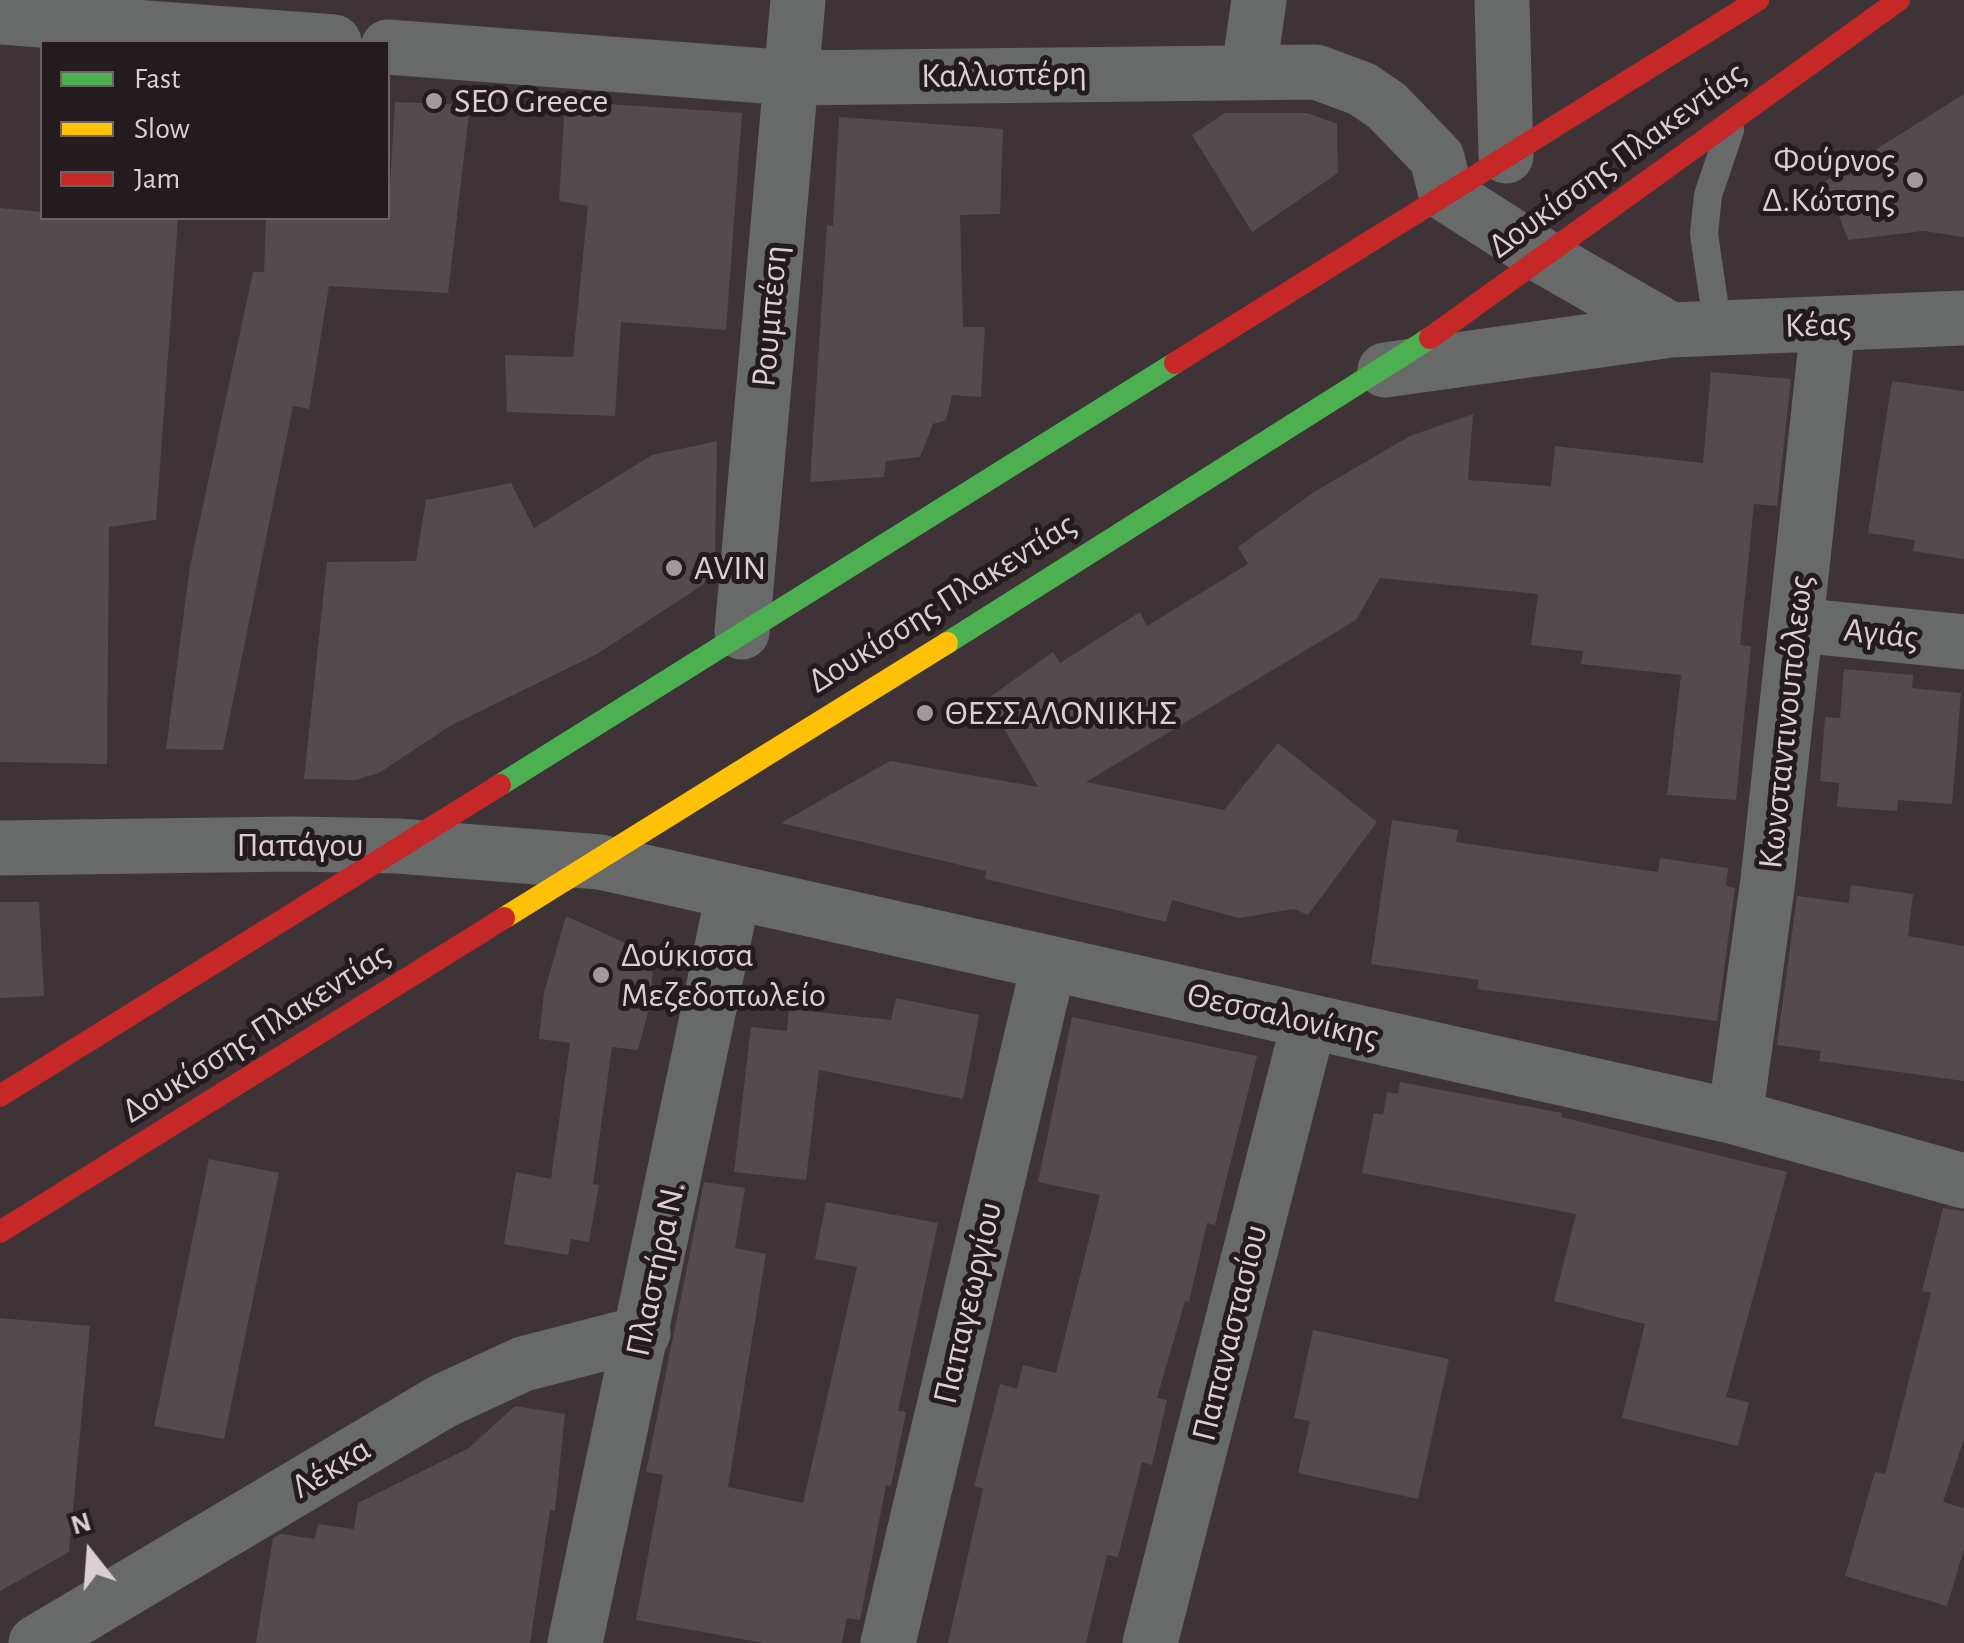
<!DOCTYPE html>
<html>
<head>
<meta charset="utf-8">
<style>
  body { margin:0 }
  #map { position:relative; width:1964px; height:1643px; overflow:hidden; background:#3e3437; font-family:"Alegreya Sans",sans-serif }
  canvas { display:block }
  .legend { position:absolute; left:40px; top:40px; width:350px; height:180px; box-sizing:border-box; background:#231b1d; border:2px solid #6c6365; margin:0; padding:12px 18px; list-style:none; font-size:30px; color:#dacfd2 }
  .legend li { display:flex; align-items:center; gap:20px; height:50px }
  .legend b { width:50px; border:2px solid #6c6365 }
  .north { position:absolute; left:40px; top:1503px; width:100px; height:100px; -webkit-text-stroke:8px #231b1d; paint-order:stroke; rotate:343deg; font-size:28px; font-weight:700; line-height:40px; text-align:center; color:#dacfd2 }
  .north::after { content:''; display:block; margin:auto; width:35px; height:45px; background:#dacfd2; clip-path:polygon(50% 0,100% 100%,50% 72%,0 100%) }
</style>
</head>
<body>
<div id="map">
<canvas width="1964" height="1643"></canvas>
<ul class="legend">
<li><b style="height:12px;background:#4caf50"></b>Fast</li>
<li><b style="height:12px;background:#ffc107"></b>Slow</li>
<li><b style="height:12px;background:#c62828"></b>Jam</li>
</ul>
<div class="north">N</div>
</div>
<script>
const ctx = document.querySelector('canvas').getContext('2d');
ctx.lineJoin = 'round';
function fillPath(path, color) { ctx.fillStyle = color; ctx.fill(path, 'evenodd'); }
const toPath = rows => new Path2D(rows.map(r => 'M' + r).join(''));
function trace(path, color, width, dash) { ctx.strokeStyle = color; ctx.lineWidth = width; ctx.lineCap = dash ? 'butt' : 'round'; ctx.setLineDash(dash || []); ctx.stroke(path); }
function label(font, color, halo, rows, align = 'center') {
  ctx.font = font + ' "Alegreya Sans",sans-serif'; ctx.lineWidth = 10; ctx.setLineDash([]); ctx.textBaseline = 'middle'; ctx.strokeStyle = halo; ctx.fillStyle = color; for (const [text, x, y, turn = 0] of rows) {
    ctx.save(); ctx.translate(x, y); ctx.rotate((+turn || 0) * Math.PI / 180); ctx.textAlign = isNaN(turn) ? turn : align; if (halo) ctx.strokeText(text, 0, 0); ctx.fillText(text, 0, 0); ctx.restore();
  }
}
const building = toPath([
  [1964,94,1964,237,1923,231,1848,240,1826,181],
  [565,101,742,113,726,330,621,322,615,416,507,412,505,355,573,357,588,206,559,201],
  [395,102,470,105,448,293,329,286,309,409,293,406,223,750,166,749,190,566,253,272,264,272,266,218,388,218],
  [1225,113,1307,113,1337,124,1338,173,1252,232,1192,135],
  [839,117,1003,129,1000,214,960,215,963,327,985,327,981,397,952,395,946,420,933,424,920,457,886,461,884,477,810,482,827,225,833,226],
  [0,208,42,212,42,218,178,220,156,520,109,527,107,764,0,762],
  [1711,372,1791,379,1777,506,1754,504,1740,645,1751,646,1736,800,1667,795,1681,675,1581,664,1583,651,1531,645,1538,594,1380,578,1356,620,1086,782,1224,810,1278,743,1377,822,1308,915,1294,909,1239,918,1172,900,1166,922,985,879,986,871,781,823,890,761,1038,787,987,699,1053,652,1060,663,1140,612,1147,626,1248,564,1238,547,1314,492,1410,436,1473,414,1468,480,1551,486,1555,446,1703,463],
  [1892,381,1964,391,1964,559,1913,551,1915,540,1868,533],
  [717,441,715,558,704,584,597,654,450,726,379,773,356,780,304,779,327,562,416,561,426,500,511,483,534,528,652,455],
  [1844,669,1913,675,1912,688,1961,693,1952,804,1898,800,1897,811,1837,807,1839,783,1820,781,1825,717,1840,718],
  [1392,820,1458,830,1456,842,1658,872,1660,858,1728,868,1726,886,1735,888,1717,1021,1477,989,1479,980,1371,964],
  [1851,885,1913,894,1908,936,1964,946,1964,1081,1819,1061,1821,1051,1777,1045,1797,896,1849,903],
  [0,902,39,902,44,996,0,998],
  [566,916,654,956,650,1005,638,1050,612,1047,593,1184,599,1185,589,1242,571,1239,568,1255,504,1244,516,1172,551,1179,570,1043,539,1039,544,993],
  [896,998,979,1015,963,1099,819,1070,806,1180,734,1172,751,1027,787,1031,789,1009,891,1020],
  [1072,1017,1257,1056,1215,1225,1207,1223,1189,1302,1185,1301,1157,1398,1167,1400,1152,1465,1142,1462,1118,1557,1107,1555,1086,1643,948,1643,983,1489,974,1486,1000,1384,1017,1389,1023,1365,1056,1373,1100,1195,1038,1182],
  [1400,1082,1562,1113,1561,1117,1787,1172,1726,1397,1749,1402,1738,1446,1622,1418,1645,1324,1554,1301,1576,1214,1362,1173,1374,1113,1383,1115,1387,1092,1398,1094],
  [209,1159,279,1173,224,1439,154,1426],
  [704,1182,745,1188,735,1248,766,1254,728,1487,803,1503,857,1267,815,1259,826,1202,938,1223,898,1411,906,1412,891,1486,886,1485,860,1620,847,1618,842,1643,764,1643,636,1620,663,1475,646,1472],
  [1943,1208,1964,1211,1964,1439,1943,1502,1964,1508,1964,1549,1947,1606,1845,1576,1875,1472,1885,1474,1931,1293,1922,1291],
  [0,1318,90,1326,69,1552,0,1591],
  [1313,1330,1449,1359,1418,1499,1298,1473,1310,1421,1294,1418],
  [515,1406,565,1414,555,1511,550,1510,530,1643,256,1643,273,1538,281,1534,315,1539,318,1524,354,1529,358,1503,469,1448]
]);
const lane = toPath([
  [1718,329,1704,234,1708,195,1730,130]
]);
const street = toPath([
  [1502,0,1506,156],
  [0,17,334,42],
  [388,47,791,78,1316,72,1362,89,1387,106,1437,158,1446,194,1544,257,1671,330],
  [1249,70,1259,0],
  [1385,370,1671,330,1964,318],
  [1797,625,1964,642],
  [742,632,798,0],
  [0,848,295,844,398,846,600,862,1735,1117,1964,1181],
  [1735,1117,1768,880,1828,326],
  [36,1643,443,1401,523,1364,643,1333],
  [575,1643,733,895],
  [888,1643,1049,963],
  [1150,1643,1309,1022]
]);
const fast = toPath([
  [947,643,1430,338],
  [500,785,1175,363]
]);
const slow = toPath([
  [504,918,947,643]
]);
const jam = toPath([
  [1430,338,1899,0],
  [1175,363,1758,0],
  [0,1096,500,785],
  [0,1232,504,918]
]);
const markers = [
  [434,101,10,"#a3999c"],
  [1915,180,10,"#a3999c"],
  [674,568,10,"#a3999c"],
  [925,713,10,"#a3999c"],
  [601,975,10,"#a3999c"]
];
const streetNames = [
  ["Καλλισπέρη",1004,75,-1],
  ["Δουκίσσης Πλακεντίας",1617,160,-36],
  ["Ρουμπέση",770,316,-85],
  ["Κέας",1818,325,-2],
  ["Δουκίσσης Πλακεντίας",942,603,-32],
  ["Αγιάς",1881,634,6],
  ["Κωνσταντινουπόλεως",1786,722,-84],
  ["Παπάγου",300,845],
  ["Θεσσαλονίκης",1283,1016,13],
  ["Δουκίσσης Πλακεντίας",256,1033,-32],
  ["Πλαστήρα Ν.",656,1269,-78],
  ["Παπαγεωργίου",968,1303,-77],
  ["Παπαναστασίου",1230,1333,-76],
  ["Λέκκα",331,1468,-31]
];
const poiNames = [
  ["SEO Greece",454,101],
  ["Φούρνος",1895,160,"right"],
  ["Δ.Κώτσης",1895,200,"right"],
  ["AVIN",694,568],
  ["ΘΕΣΣΑΛΟΝΙΚΗΣ",945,713],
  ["Δούκισσα",621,955],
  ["Μεζεδοπωλείο",621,995]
];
fillPath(building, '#544b4e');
trace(lane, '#686a6a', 28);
trace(street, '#686a6a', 55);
trace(fast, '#4caf50', 22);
trace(slow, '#ffc107', 22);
trace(jam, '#c62828', 22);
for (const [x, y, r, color] of markers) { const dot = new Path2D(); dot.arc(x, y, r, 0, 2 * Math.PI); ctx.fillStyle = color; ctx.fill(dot); trace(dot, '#231b1d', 4); }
label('35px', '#dacfd2', '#231b1d', streetNames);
label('35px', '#dacfd2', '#231b1d', poiNames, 'left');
</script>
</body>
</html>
